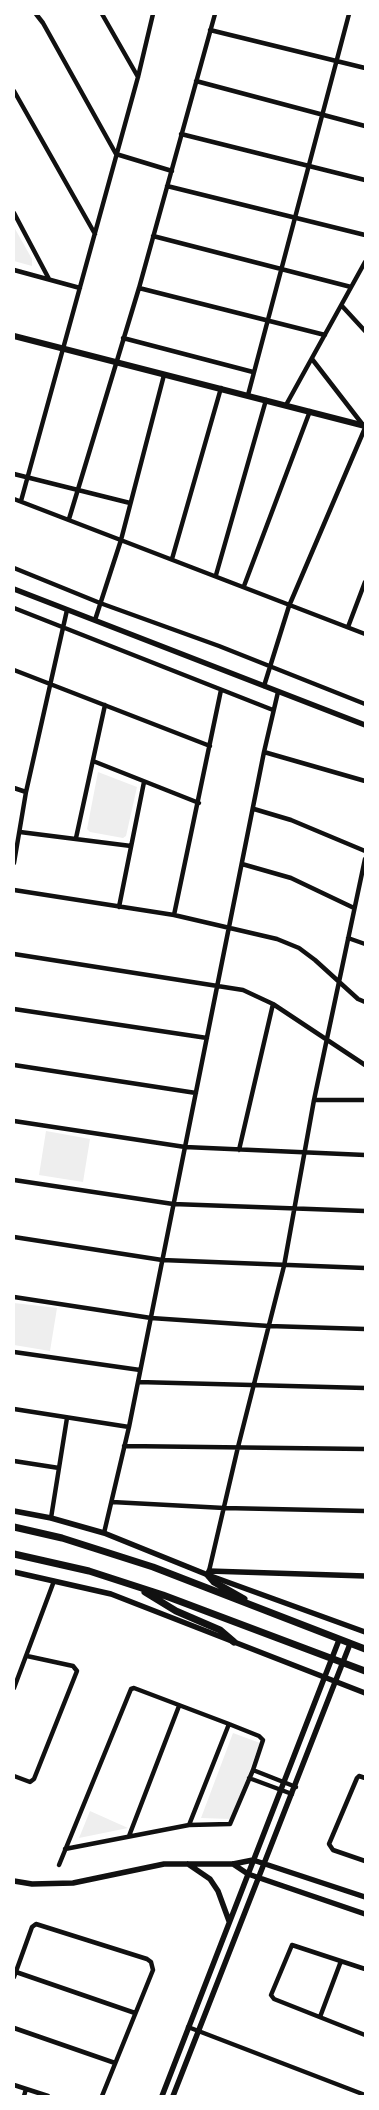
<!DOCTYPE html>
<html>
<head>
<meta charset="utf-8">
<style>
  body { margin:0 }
  #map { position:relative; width:379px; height:2110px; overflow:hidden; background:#fff; font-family:"Archivo Narrow",sans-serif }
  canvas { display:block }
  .frame { position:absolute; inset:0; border:15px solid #fff; pointer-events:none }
</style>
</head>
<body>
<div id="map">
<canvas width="379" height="2110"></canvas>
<div class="frame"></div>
</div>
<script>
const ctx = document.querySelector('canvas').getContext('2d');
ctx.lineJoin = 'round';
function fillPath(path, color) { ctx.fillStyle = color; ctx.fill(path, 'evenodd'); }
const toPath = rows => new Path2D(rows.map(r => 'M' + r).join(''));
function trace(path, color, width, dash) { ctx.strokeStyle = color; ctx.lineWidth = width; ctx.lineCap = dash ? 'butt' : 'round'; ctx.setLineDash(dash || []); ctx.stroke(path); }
const green = toPath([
  [14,227,32,259,32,266,14,261],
  [98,772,137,787,126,836,123,838,90,832,87,829],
  [46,1131,90,1139,83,1182,39,1175],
  [14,1303,57,1308,50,1351,14,1345],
  [233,1733,260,1743,231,1819,201,1818],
  [90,1811,128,1828,79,1838]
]);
const minor = toPath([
  [36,14,43,23,116,154,172,171],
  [102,14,138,77],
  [210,30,365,68],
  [196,81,365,126],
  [14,91,95,234],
  [181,134,365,180],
  [167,186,365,235],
  [14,213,49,279],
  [153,236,351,287],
  [14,270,80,288],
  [139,288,325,335],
  [342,306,365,331],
  [123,338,253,372],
  [312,359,363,425],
  [248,395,349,14],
  [286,405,365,262],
  [14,474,130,503],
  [14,499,365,634],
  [21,501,138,77,153,14],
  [69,519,139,288,215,14],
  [172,559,221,388],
  [14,568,100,603,219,646,365,704],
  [216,575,266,400],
  [244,586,310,411],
  [14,608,273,710],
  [95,620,121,540,164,375],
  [348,627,365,582],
  [14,670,210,746],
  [264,686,289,606,365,428],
  [264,752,365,781],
  [93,761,199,803],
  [14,788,26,792],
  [254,809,291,820,365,851],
  [20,832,131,846],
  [76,838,105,705],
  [14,863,26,792,67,610],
  [242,864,291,878,354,908],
  [14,890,174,915,277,939,299,948,315,960,358,999,365,1002],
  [119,907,144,782],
  [174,915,221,690],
  [348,938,365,944],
  [14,954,243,990,273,1004,365,1065],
  [14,1009,207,1038],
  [14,1065,196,1093],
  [314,1100,365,1100],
  [14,1121,185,1147,365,1155],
  [239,1150,273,1004],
  [14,1180,173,1204,365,1211],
  [14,1237,162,1260,365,1268],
  [14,1297,151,1318,269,1326,365,1329],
  [14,1352,140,1370],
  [138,1382,365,1388],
  [14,1409,129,1427],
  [124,1446,365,1449],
  [14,1461,59,1468],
  [112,1502,224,1508,365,1511],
  [51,1518,67,1418],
  [104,1533,129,1427,264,752,278,692],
  [209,1571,238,1447,284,1266,314,1100,365,859],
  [14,1688,54,1581],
  [253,1770,296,1787],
  [14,1776,30,1782,34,1779,77,1671,73,1666,27,1656],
  [249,1778,292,1794],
  [365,1778,359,1776,357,1778,329,1844,333,1850,365,1861],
  [189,1825,229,1724],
  [129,1836,179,1706],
  [59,1865,131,1689,134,1688,229,1724,259,1736,263,1740,253,1770,230,1824,189,1825,65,1849],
  [365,1969,292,1945,271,1995,274,1999,365,2035],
  [16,1972,135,2013],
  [14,1977,32,1927,36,1924,147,1959,151,1962,153,1970,102,2096],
  [320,2017,341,1961],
  [188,2027,365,2095],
  [14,2028,115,2063],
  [14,2085,48,2096],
  [24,2096,26,2089]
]);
const tertiary = toPath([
  [14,589,365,725],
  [14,1511,51,1518,104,1533,208,1575,365,1632],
  [14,1572,111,1594,365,1693],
  [208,1575,209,1571,365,1576],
  [188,1864,210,1879,218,1891,229,1921],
  [233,1864,248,1874,365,1914],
  [14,1881,32,1884,73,1883,164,1864,233,1864,253,1860,365,1897],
  [162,2096,339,1640],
  [173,2096,350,1644]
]);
const secondary = toPath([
  [14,336,365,426]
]);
const primary = toPath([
  [14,1527,62,1538,153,1567,365,1649],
  [14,1554,89,1571,163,1595,365,1671],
  [208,1575,214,1582,244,1599],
  [145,1592,176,1611,220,1630,234,1642]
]);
fillPath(green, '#eee');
trace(minor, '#111', 4.5);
trace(tertiary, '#111', 5.5);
trace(secondary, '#111', 6);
trace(primary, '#111', 7);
</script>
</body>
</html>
